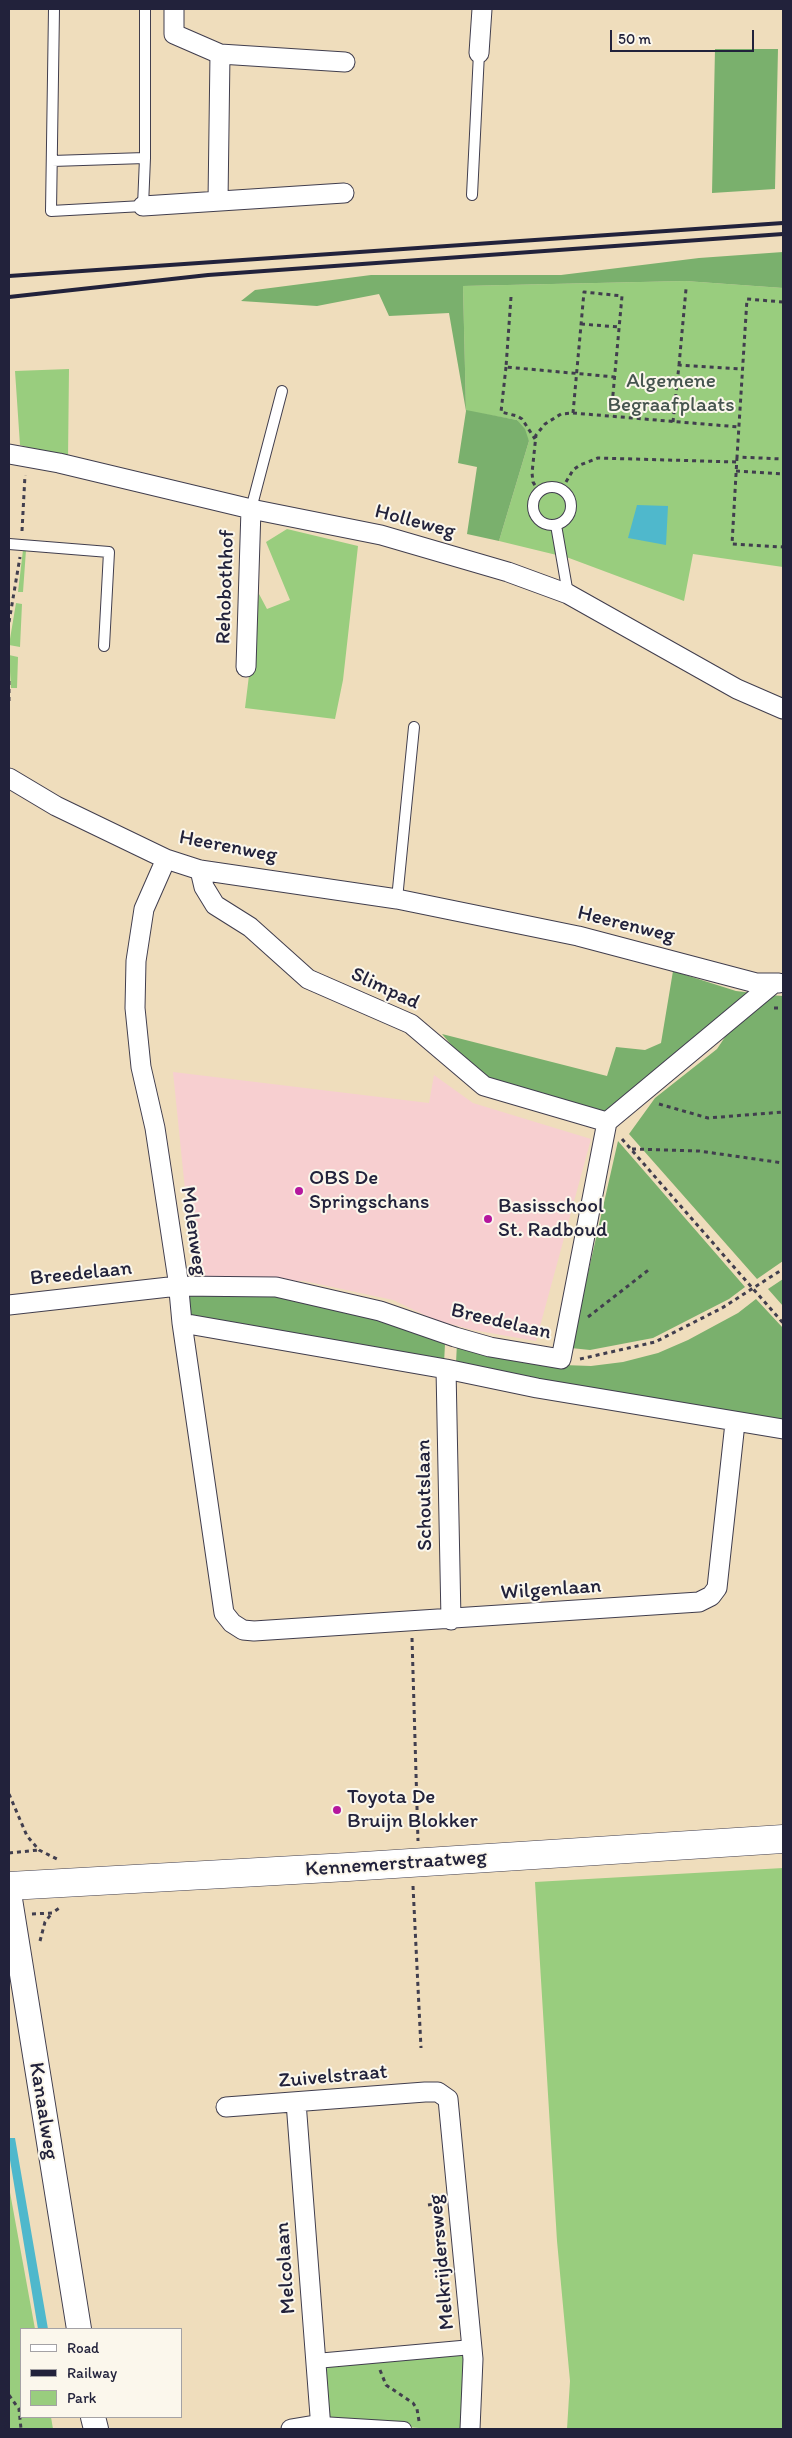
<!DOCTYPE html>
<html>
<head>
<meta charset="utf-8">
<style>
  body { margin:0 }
  #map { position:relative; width:792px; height:2438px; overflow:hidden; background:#efddbc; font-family:Itim,sans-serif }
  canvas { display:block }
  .frame { position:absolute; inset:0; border:10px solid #22223b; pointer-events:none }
  .legend { position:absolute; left:20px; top:2328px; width:162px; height:90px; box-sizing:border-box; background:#fbf7ec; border:1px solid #a4a2a5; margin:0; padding:6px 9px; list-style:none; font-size:15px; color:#22223b }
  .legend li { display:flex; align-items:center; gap:10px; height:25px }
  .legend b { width:25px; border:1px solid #a4a2a5 }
  .scale { position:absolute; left:610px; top:30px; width:144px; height:22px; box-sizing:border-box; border:2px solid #22223b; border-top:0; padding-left:6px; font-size:15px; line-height:18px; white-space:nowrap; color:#22223b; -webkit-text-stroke:4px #fbf7ec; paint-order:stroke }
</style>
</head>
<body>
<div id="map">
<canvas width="792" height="2438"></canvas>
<div class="frame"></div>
<ul class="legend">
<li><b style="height:6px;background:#fff"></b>Road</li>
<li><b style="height:6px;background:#22223b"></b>Railway</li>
<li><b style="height:14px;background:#99cd7e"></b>Park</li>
</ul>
<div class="scale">50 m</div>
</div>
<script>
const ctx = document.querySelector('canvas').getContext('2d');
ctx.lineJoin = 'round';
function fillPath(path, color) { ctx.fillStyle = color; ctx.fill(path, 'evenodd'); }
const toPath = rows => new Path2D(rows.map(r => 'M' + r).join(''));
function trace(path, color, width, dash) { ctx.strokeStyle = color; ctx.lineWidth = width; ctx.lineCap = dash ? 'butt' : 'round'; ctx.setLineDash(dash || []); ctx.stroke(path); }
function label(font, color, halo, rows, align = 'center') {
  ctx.font = font + ' Itim,sans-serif'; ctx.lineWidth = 4; ctx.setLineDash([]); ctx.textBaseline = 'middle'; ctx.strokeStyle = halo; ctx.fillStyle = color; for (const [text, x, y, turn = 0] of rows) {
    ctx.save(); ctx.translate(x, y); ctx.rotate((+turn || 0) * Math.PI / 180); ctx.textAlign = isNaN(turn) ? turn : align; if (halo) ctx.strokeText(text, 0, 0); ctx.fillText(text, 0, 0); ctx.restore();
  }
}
const built = toPath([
  [173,1072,429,1103,434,1075,473,1103,591,1139,536,1341,473,1330,435,1320,393,1300,304,1281,194,1278]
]);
const green = toPath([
  [685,281,783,288,783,567,693,554,684,601,569,558,499,541,529,441,517,420,466,411,463,286],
  [69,369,68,459,20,445,15,371],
  [287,529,358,546,343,680,335,719,245,708,259,594,267,609,290,600,266,542],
  [23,550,26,550,23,592,18,592],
  [16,603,22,604,20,647,9,645],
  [9,655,18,657,17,688,11,688],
  [783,1868,783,2429,567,2429,570,2381,557,2241,535,1882],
  [9,2187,35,2329,21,2329,21,2417,51,2417,53,2429,9,2429],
  [465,2349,464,2429,432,2429,329,2421,323,2362]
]);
const forest = toPath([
  [715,49,778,49,775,189,712,193],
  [783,252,783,288,685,281,463,286,466,410,517,420,525,429,529,441,499,541,467,534,477,467,458,463,466,411,449,313,389,316,379,294,317,306,241,301,255,290,371,275,561,275,699,258],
  [673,971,736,991,753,993,603,1116,484,1076,464,1060,442,1034,607,1076,616,1047,645,1050,661,1043],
  [769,995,783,996,783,1261,757,1279,629,1134,655,1098,717,1049,729,1031],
  [618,1141,745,1287,729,1299,653,1338,590,1350,571,1348],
  [783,1279,783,1306,768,1289],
  [276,1292,384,1318,445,1344,444,1363,186,1315,188,1295],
  [756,1299,783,1328,783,1419,735,1416,539,1382,456,1363,457,1343,563,1365,591,1366,623,1362,658,1353,688,1340,738,1313]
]);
const water = toPath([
  [637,505,668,506,666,545,628,538],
  [9,2138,15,2138,48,2329,38,2329,9,2154]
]);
const path = toPath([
  [511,297,506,367,615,377],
  [783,302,747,299,737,457,783,459],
  [581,324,619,327],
  [679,365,686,289],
  [506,367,501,412,517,416,522,419,535,439],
  [573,413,584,292,622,296,611,416],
  [673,422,679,365,743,369],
  [737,457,732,544,783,547],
  [736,471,783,474],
  [562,489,573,470,580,465,598,458,737,462],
  [539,492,533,482,532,473,536,435,545,424,561,414,573,413,739,427],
  [22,531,25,475],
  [9,622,20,557],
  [9,681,9,701],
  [774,1008,783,1008],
  [659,1104,708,1118,783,1112],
  [622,1139,783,1323],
  [632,1149,699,1151,783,1163],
  [588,1317,651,1268],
  [580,1359,655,1342,722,1308,783,1269],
  [412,1638,418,1841],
  [9,1794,27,1836,39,1850,57,1859],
  [9,1853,39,1850],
  [413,1886,421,2048],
  [32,1914,52,1913,61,1907],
  [40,1941,45,1922,52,1913],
  [428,2205,441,2203],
  [380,2370,386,2385,413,2403,417,2409,419,2421],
  [9,2395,19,2409,21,2429]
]);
const service = toPath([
  [54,9,51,211,143,206,145,158],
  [52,161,145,158,145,9],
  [472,195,479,53],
  '533 506a19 19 0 1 1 38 0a19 19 0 1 1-38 0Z',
  [251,509,282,391],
  [556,525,568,594],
  [9,544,109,552,104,646],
  [397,899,414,727]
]);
const pedestrian = toPath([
  [316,2361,472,2347],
  [321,2424,404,2429]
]);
const minor = toPath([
  [174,9,174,34,220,54,345,62],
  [479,53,482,9],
  [218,201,220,54],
  [143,206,344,193],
  [9,454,59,463,251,509,381,535,508,572,568,594,737,689,783,709],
  [246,667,251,509],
  [9,778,56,806,166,859,200,870,397,899,578,936,756,983,779,983],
  [166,859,144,909,136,961,135,1008,141,1067,155,1128,178,1280,182,1323,224,1613,232,1623,243,1630,254,1631,699,1602,711,1596,717,1588,735,1423],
  [200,870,204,887,215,905,250,927,308,979,411,1024,484,1086,607,1122],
  [9,1305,178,1286,276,1287,380,1311,455,1337,490,1347,561,1359,607,1122,774,983],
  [182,1323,446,1369,537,1388,783,1429],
  [446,1369,451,1620],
  [296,2102,321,2429],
  [226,2107,425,2092,438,2092,448,2099,473,2359,470,2429],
  [291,2429,321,2424]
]);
const tertiary = toPath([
  [9,1893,79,2329],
  [93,2417,96,2429]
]);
const primary = toPath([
  [9,1886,348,1867,783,1839]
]);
const rail = toPath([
  [9,276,783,223],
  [9,297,208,275,783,234]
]);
const markers = [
  [299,1191,5,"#b5179e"],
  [488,1219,5,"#b5179e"],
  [337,1810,5,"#b5179e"]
];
const parkNames = [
  ["Algemene",671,382],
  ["Begraafplaats",671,406]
];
const streetNames = [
  ["Holleweg",415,522,15],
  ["Rehobothhof",226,587,-88],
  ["Heerenweg",228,847,11],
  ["Heerenweg",626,925,14],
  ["Slimpad",385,989,25],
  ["Molenweg",193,1231,82],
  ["Breedelaan",81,1274,-6],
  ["Breedelaan",501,1322,13],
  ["Schoutslaan",425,1495,-91],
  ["Wilgenlaan",551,1590,-4],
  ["Kennemerstraatweg",396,1864,-4],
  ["Zuivelstraat",333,2077,-5],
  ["Kanaalweg",43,2111,81],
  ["Melkrijdersweg",442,2262,-95],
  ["Melcolaan",286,2268,-94]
];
const poiNames = [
  ["OBS De",309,1179],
  ["Springschans",309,1203],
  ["Basisschool",498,1207],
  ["St. Radboud",498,1231],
  ["Toyota De",347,1798],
  ["Bruijn Blokker",347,1822]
];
fillPath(built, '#f7cfd0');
fillPath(green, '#99cd7e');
fillPath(forest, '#7ab06d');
fillPath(water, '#4fb8cc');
trace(service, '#413e4e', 12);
trace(pedestrian, '#413e4e', 16);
trace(minor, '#413e4e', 21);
trace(tertiary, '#413e4e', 26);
trace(primary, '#413e4e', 29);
trace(path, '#413e4e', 3, [4, 4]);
trace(service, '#fff', 10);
trace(pedestrian, '#fff', 14);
trace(minor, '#fff', 19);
trace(tertiary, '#fff', 24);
trace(primary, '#fff', 28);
trace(rail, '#22223b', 4);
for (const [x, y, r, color] of markers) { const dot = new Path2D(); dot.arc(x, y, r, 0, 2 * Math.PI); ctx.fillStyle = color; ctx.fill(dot); trace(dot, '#fbf7ec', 2); }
label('21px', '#46554f', '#fbf7ec', parkNames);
label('21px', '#22223b', '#fbf7ec', streetNames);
label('21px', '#22223b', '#fbf7ec', poiNames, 'left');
</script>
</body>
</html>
